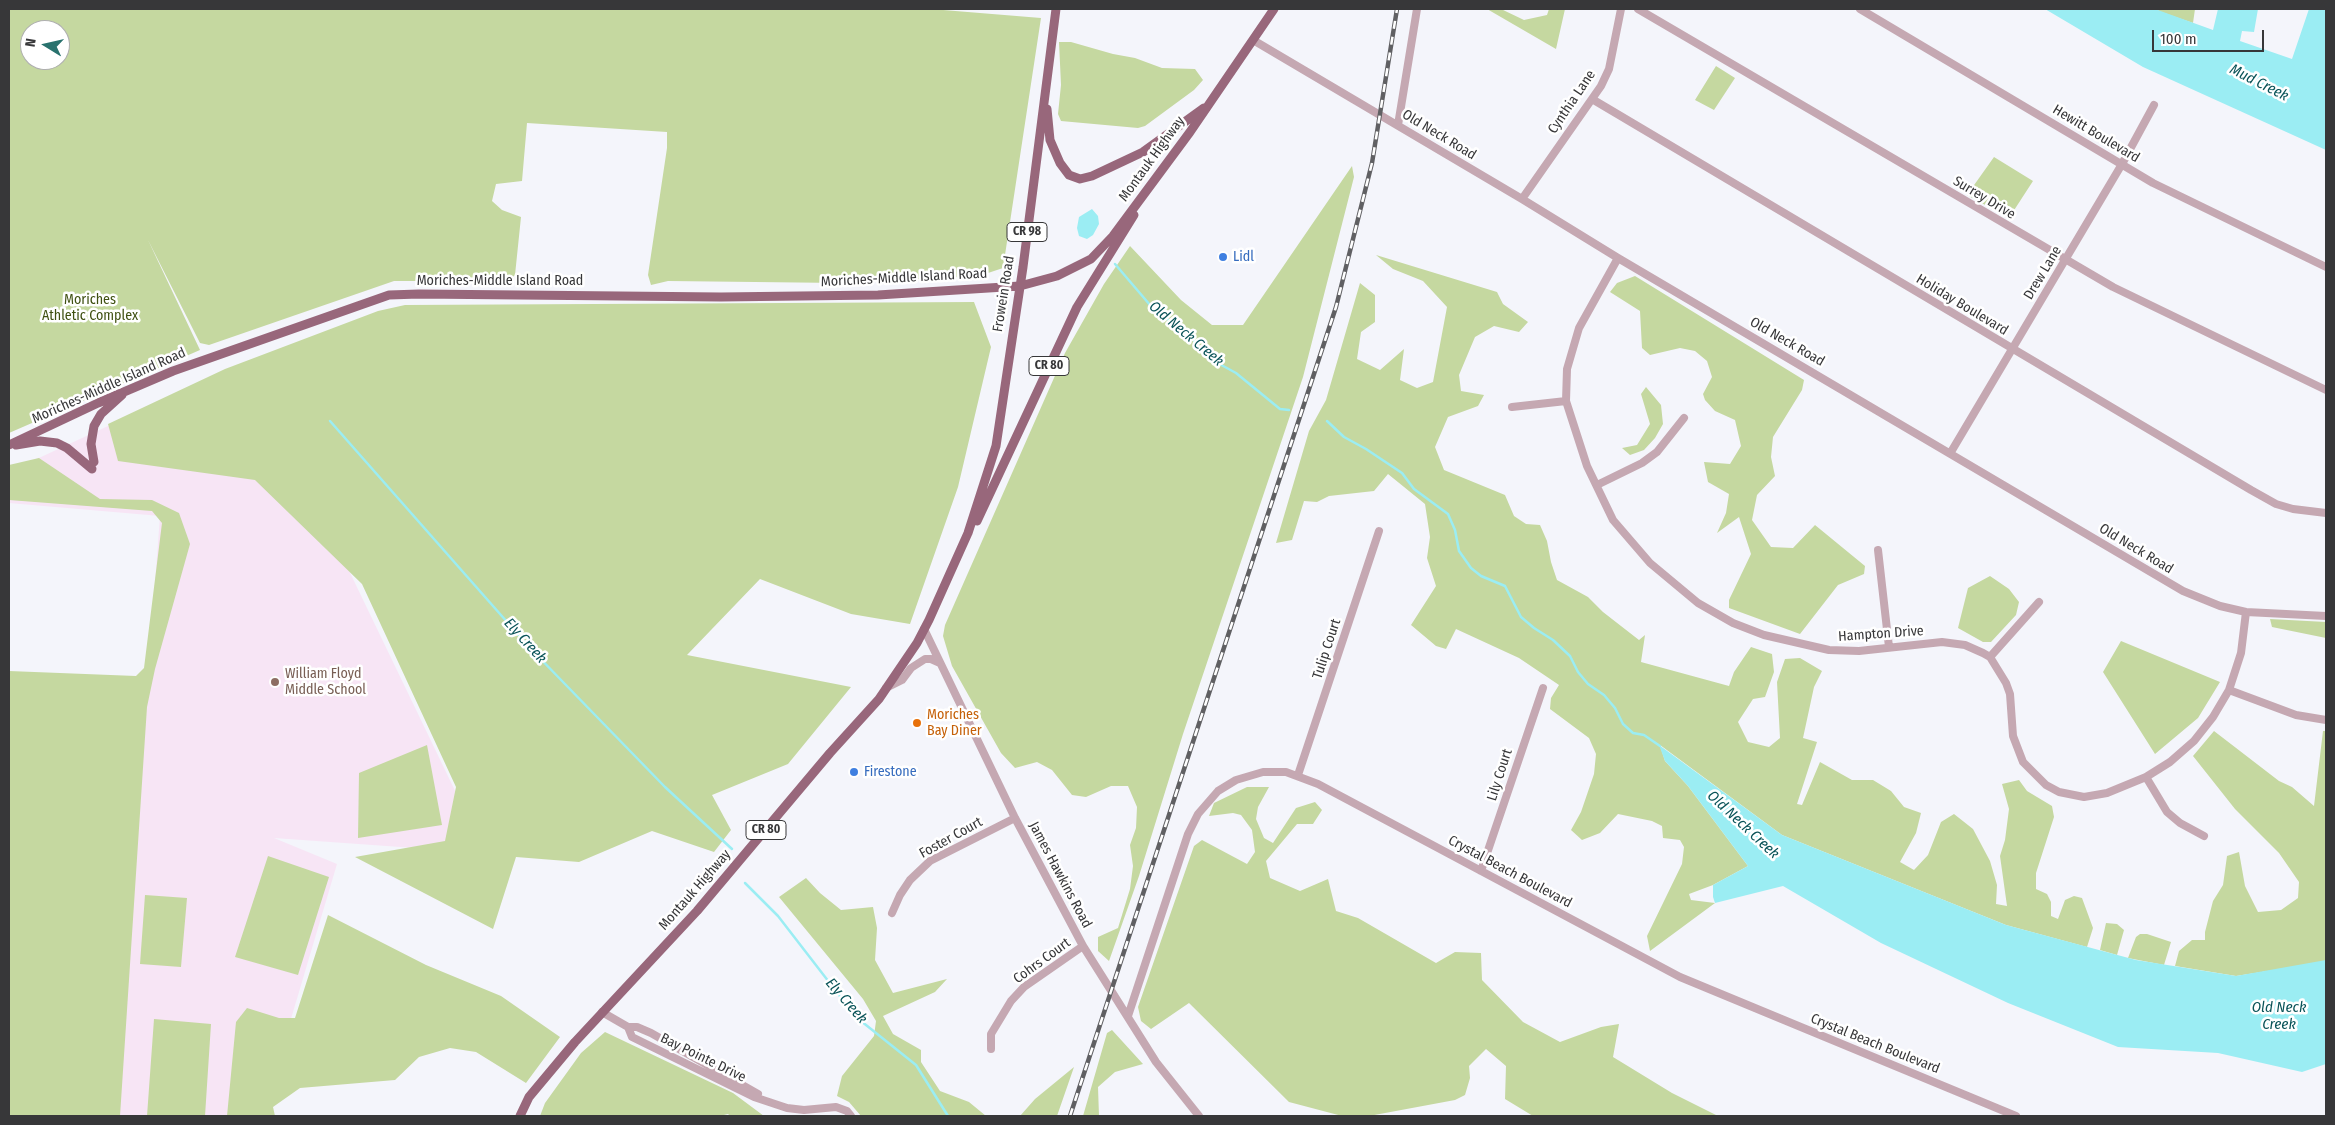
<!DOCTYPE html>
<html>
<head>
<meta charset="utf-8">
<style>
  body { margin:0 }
  #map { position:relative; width:2335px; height:1125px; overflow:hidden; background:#f4f5fb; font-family:"Fira Sans Condensed",sans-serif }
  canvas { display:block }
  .frame { position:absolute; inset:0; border:10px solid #373739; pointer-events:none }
  .north { position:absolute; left:20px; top:20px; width:50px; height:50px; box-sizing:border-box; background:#fff; border:1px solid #afafb0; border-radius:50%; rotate:279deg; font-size:14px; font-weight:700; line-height:20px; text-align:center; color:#373739 }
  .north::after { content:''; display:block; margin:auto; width:18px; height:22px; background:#29726e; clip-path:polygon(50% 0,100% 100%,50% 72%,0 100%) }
  .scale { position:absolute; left:2152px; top:30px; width:112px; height:22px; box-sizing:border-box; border:2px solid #373739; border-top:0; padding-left:6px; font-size:15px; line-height:18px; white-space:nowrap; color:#373739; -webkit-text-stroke:4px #fff; paint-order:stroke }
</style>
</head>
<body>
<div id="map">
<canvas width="2335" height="1125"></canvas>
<div class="frame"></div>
<div class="north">N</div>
<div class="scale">100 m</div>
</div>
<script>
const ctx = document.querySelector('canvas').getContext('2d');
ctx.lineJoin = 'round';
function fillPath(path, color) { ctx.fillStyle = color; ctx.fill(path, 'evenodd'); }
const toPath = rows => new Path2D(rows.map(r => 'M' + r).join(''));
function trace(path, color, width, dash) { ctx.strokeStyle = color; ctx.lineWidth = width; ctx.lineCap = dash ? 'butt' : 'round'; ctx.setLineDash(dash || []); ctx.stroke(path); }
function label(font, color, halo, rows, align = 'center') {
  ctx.font = font + ' "Fira Sans Condensed",sans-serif'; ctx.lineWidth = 5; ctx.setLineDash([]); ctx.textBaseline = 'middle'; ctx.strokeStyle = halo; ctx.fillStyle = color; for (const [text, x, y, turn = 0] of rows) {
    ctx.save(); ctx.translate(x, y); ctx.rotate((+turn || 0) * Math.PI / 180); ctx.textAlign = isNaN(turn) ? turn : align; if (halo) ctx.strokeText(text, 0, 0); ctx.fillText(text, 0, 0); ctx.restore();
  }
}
const education = toPath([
  [214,377,328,527,485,853,274,838,337,864,285,1039,268,1116,115,1116,160,516,9,503,9,469,41,457]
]);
const green = toPath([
  [9,9,931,9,1041,18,1003,268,979,276,842,283,668,281,651,285,648,275,667,148,667,132,527,123,522,181,496,184,492,201,502,210,521,217,515,275,509,281,394,281,209,345,200,343,148,240,200,350,9,433],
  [30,30,60,30,60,60,30,60],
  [1487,9,1501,9,1524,20,1547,15,1549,9,1565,9,1556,49],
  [2155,9,2195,9,2193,23,2161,12],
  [1059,42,1071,42,1113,54,1135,58,1162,68,1195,69,1203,80,1194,90,1145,126,1138,128,1061,121,1058,114,1061,85],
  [1716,66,1735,78,1714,110,1695,100],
  [1994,157,2033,181,2009,218,1967,195],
  [1352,166,1354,177,1303,377,1183,734,1139,876,1109,961,1098,951,1098,937,1118,928,1130,889,1133,866,1130,845,1136,828,1137,807,1128,786,1111,786,1086,797,1072,795,1052,770,1037,762,1015,768,1001,753,952,666,943,636,945,625,1065,353,1104,284,1130,246,1181,300,1212,325,1243,325],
  [1376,255,1497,292,1503,304,1528,322,1519,332,1494,326,1475,337,1459,375,1461,391,1484,395,1478,406,1448,417,1435,447,1444,470,1505,495,1514,516,1526,524,1540,525,1547,541,1551,562,1557,580,1588,597,1603,612,1639,640,1645,635,1641,662,1729,686,1734,672,1751,647,1772,654,1774,672,1765,697,1753,699,1738,722,1748,742,1769,747,1780,738,1777,682,1785,659,1800,658,1822,671,1814,687,1803,738,1817,742,1797,804,1802,805,1820,762,1852,780,1873,780,1891,791,1904,807,1921,813,1916,833,1900,862,1914,870,1928,855,1941,822,1954,814,1973,829,1990,861,1997,885,1996,904,2007,906,2000,856,2005,840,2009,809,2002,784,2019,780,2027,791,2052,806,2054,817,2036,873,2036,889,2047,894,2051,902,2051,916,2058,919,2065,900,2074,896,2082,898,2093,928,2087,947,2006,925,1782,835,1660,745,1665,761,1688,786,1748,866,1713,885,1689,894,1691,900,1715,903,1650,951,1647,936,1682,864,1684,847,1680,840,1663,838,1662,826,1652,821,1618,814,1600,833,1582,840,1571,830,1581,812,1594,774,1596,754,1589,738,1550,709,1551,698,1559,685,1519,658,1456,629,1446,649,1436,646,1411,625,1436,586,1427,558,1430,537,1425,504,1388,474,1374,491,1329,496,1317,502,1304,501,1292,540,1276,543,1309,431,1326,400,1360,283,1375,295,1375,322,1361,332,1357,359,1380,370,1404,349,1400,380,1417,388,1433,382,1447,307,1423,281,1393,269],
  [1635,276,1804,380,1802,390,1773,437,1771,457,1775,476,1757,495,1752,520,1771,547,1793,548,1815,525,1865,566,1864,574,1838,585,1800,634,1729,608,1729,600,1751,554,1739,517,1717,533,1726,513,1729,494,1708,482,1704,462,1730,464,1741,446,1735,420,1715,411,1705,400,1703,394,1712,377,1707,361,1695,351,1680,348,1650,355,1642,348,1640,311,1610,292,1617,283],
  [974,302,991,347,958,487,910,624,851,614,760,579,687,655,851,687,788,764,712,795,731,830,714,852,652,831,579,862,516,857,493,929,355,857,445,841,456,787,362,584,255,480,118,461,108,424,225,369,378,311,405,305],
  [1646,387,1661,405,1663,424,1655,438,1644,450,1630,455,1622,448,1637,445,1650,424,1641,394],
  [39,458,100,499,152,500,179,513,190,544,155,669,147,707,120,1116,9,1116,9,671,136,676,144,668,162,523,152,511,9,500,9,465],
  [1990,576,2009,589,2019,602,2016,615,1991,642,1983,642,1958,628,1968,588],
  [2270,619,2326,622,2326,638,2272,627],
  [2121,641,2220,682,2198,718,2155,754,2103,672],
  [2214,731,2279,781,2292,787,2314,806,2323,731,2326,731,2326,962,2236,976,2175,966,2179,951,2192,940,2205,940,2205,932,2213,901,2223,885,2227,856,2239,852,2245,886,2258,912,2281,910,2298,898,2299,882,2279,853,2235,809,2193,756],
  [427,745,442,825,358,838,359,773],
  [1247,787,1269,787,1258,807,1256,819,1264,838,1273,843,1296,808,1315,802,1322,810,1313,824,1297,824,1266,861,1270,878,1300,891,1328,879,1336,911,1358,918,1436,963,1455,952,1481,953,1482,980,1523,1022,1560,1042,1601,1027,1619,1024,1613,1057,1672,1093,1718,1116,1533,1116,1505,1099,1506,1066,1486,1049,1469,1066,1470,1078,1465,1095,1455,1100,1369,1116,1342,1116,1289,1102,1189,1003,1151,1029,1141,1021,1138,1007,1194,846,1202,840,1247,864,1255,852,1252,830,1241,815,1233,813,1209,816,1214,803],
  [268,856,329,877,298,975,235,957],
  [806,878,820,893,841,910,873,907,877,928,875,960,893,993,947,979,935,992,883,1016,893,1034,921,1050,921,1062,940,1091,969,1102,986,1116,861,1116,849,1102,837,1096,842,1076,874,1036,876,1021,863,999,779,897],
  [145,895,187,898,181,967,140,964],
  [328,915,426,965,501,996,560,1037,526,1083,476,1052,450,1048,419,1057,395,1080,300,1088,273,1107,275,1116,227,1116,236,1022,247,1008,279,1018,295,1018],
  [2106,923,2117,924,2124,930,2117,955,2100,950],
  [2140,934,2147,934,2171,942,2164,965,2128,958,2136,937],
  [154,1019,211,1024,205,1116,147,1116],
  [1112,1030,1143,1064,1115,1072,1098,1087,1099,1116,1083,1116,1107,1033],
  [605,1032,733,1093,764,1116,730,1116,728,1114,720,1116,540,1116,545,1103,581,1053],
  [1074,1067,1057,1116,1020,1116,1035,1099]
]);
const water = toPath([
  [2045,9,2155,9,2213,30,2218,9,2258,9,2254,32,2242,31,2240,41,2292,59,2309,9,2326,9,2326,150,2143,67],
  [1092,209,1098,216,1099,224,1093,235,1087,239,1079,236,1077,228,1079,217],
  [1659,745,1782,835,2006,925,2136,960,2236,976,2326,960,2326,1064,2302,1072,2218,1053,2118,1047,2008,1003,1881,943,1783,886,1715,903,1713,897,1713,885,1748,866,1688,786,1665,761]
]);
const stream = toPath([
  [1115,264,1156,312,1186,331,1200,348,1214,361,1236,373,1280,409,1289,410],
  [330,421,530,648,665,787,732,849],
  [1327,421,1344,437,1366,449,1402,473,1414,489,1448,514,1455,530,1459,551,1471,568,1481,576,1505,586,1521,617,1534,628,1553,640,1570,656,1578,672,1588,684,1604,695,1615,708,1623,724,1633,733,1644,735,1660,746],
  [745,883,778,916,856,1017,916,1065,948,1116]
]);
const minor = toPath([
  [1638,9,2113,287,2326,390],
  [1860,9,2153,183,2326,267],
  [1253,40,1522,199,1618,258,2183,591,2220,606,2246,612,2326,616],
  [1592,99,2251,490,2276,504,2293,509,2326,513],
  [1398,125,1417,9],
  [1522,199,1601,86,1609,69,1621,9],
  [1618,258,1579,328,1567,369,1566,401,1587,466,1613,520,1650,563,1698,603,1733,623,1764,635,1829,650,1859,651,1942,642,1965,645,1983,653,1990,657,2006,683,2010,694,2013,736,2023,762,2046,785,2059,792,2084,797,2107,793,2146,777,2170,762,2194,741,2213,717,2229,690,2241,653,2246,612],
  [1512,407,1566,401],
  [1951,452,2122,164,2154,105],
  [1597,485,1642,463,1657,452,1684,418],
  [1878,550,1889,647],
  [924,629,1015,818,1083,946,1156,1062,1199,1116],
  [1990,657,2039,602],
  [886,688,902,680,911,668,925,659,931,659,940,663],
  [2229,690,2296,715,2326,720],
  [1298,775,1379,531],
  [2146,777,2167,812,2180,823,2204,836],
  [1481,871,1543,688],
  [892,913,900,895,910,880,930,861,1015,818],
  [602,1012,628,1027,637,1027,651,1033,758,1094],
  [1128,1016,1188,834,1198,814,1218,791,1236,780,1263,772,1286,772,1318,784,1680,977,2016,1116],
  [628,1027,632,1037,754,1097,787,1108,804,1110,836,1107,847,1111,851,1116],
  [991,1049,991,1034,1011,1001,1024,987,1083,946]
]);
const major = toPath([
  [1047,109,1050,140,1060,163,1069,175,1080,179,1092,176,1143,152,1204,108],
  [9,445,98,403,173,371,389,295,419,294,721,297,878,295,1020,286,1057,276,1091,259,1113,236,1190,132,1274,9],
  [16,445,40,441,57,443,67,448,92,469],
  [94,462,91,444,94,426,101,414,122,395],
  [977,521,1077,307,1134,215],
  [520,1116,529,1097,575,1042,697,911,830,753,879,699,917,643,929,620,968,533,996,446,1023,267,1056,9]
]);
const rail = toPath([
  [1070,1116,1336,307,1372,163,1397,9]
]);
const markers = [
  [1223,257,5,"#3f7fe0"],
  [275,682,5,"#8d6e63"],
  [917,723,5,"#e8710a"],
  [854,772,5,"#3f7fe0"]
];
const shields = [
  [1027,232,40],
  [1049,366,40],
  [766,830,40]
];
const shieldNames = [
  ["CR 98",1027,232],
  ["CR 80",1049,366],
  ["CR 80",766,830]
];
const streetNames = [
  ["Cynthia Lane",1572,102,-56],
  ["Hewitt Boulevard",2096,134,31],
  ["Old Neck Road",1439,135,31],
  ["Montauk Highway",1152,159,-54],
  ["Surrey Drive",1984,198,31],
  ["Drew Lane",2043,273,-59],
  ["Moriches-Middle Island Road",904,278,-3],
  ["Moriches-Middle Island Road",500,281],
  ["Frowein Road",1004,294,-81],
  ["Holiday Boulevard",1962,305,31],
  ["Old Neck Road",1787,342,30],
  ["Moriches-Middle Island Road",109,386,-24],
  ["Old Neck Road",2136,549,31],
  ["Hampton Drive",1881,634,-4],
  ["Tulip Court",1327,649,-72],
  ["Lily Court",1500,775,-72],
  ["Foster Court",951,838,-29],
  ["Crystal Beach Boulevard",1510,872,28],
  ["James Hawkins Road",1060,875,62],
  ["Montauk Highway",695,890,-49],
  ["Cohrs Court",1042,961,-36],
  ["Crystal Beach Boulevard",1875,1044,22],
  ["Bay Pointe Drive",703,1058,26]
];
const shopNames = [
  ["Lidl",1233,257],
  ["Firestone",864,772]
];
const parkNames = [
  ["Moriches",90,300],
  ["Athletic Complex",90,316]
];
const educationNames = [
  ["William Floyd",285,674],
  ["Middle School",285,690]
];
const foodNames = [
  ["Moriches",927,715],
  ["Bay Diner",927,731]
];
const waterNames = [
  ["Mud Creek",2259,83,27],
  ["Old Neck Creek",1186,334,40],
  ["Ely Creek",525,641,48],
  ["Old Neck Creek",1743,825,43],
  ["Ely Creek",846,1001,49],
  ["Old Neck",2279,1008],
  ["Creek",2279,1025]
];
fillPath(education, '#f7e5f5');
fillPath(green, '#c5d8a0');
fillPath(water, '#9bedf3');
trace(stream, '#9bedf3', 2.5);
trace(minor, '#c5a8b2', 8);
trace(major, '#98677b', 9);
trace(rail, '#606063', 4.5);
trace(rail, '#fff', 2.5, [8]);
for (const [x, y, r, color] of markers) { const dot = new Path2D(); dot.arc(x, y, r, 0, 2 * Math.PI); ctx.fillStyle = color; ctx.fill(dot); trace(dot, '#fff', 2); }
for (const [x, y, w] of shields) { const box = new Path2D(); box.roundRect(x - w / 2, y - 9.5, w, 19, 4); ctx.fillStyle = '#fff'; ctx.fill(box); trace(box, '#373739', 1); }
label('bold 12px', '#373739', null, shieldNames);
label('14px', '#373739', '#fff', streetNames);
label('14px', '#366cbe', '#fff', shopNames, 'left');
label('14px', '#3f5011', '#fff', parkNames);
label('14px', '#785e54', '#fff', educationNames, 'left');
label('14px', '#c56008', '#fff', foodNames, 'left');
label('italic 15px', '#095358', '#fff', waterNames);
</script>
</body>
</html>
